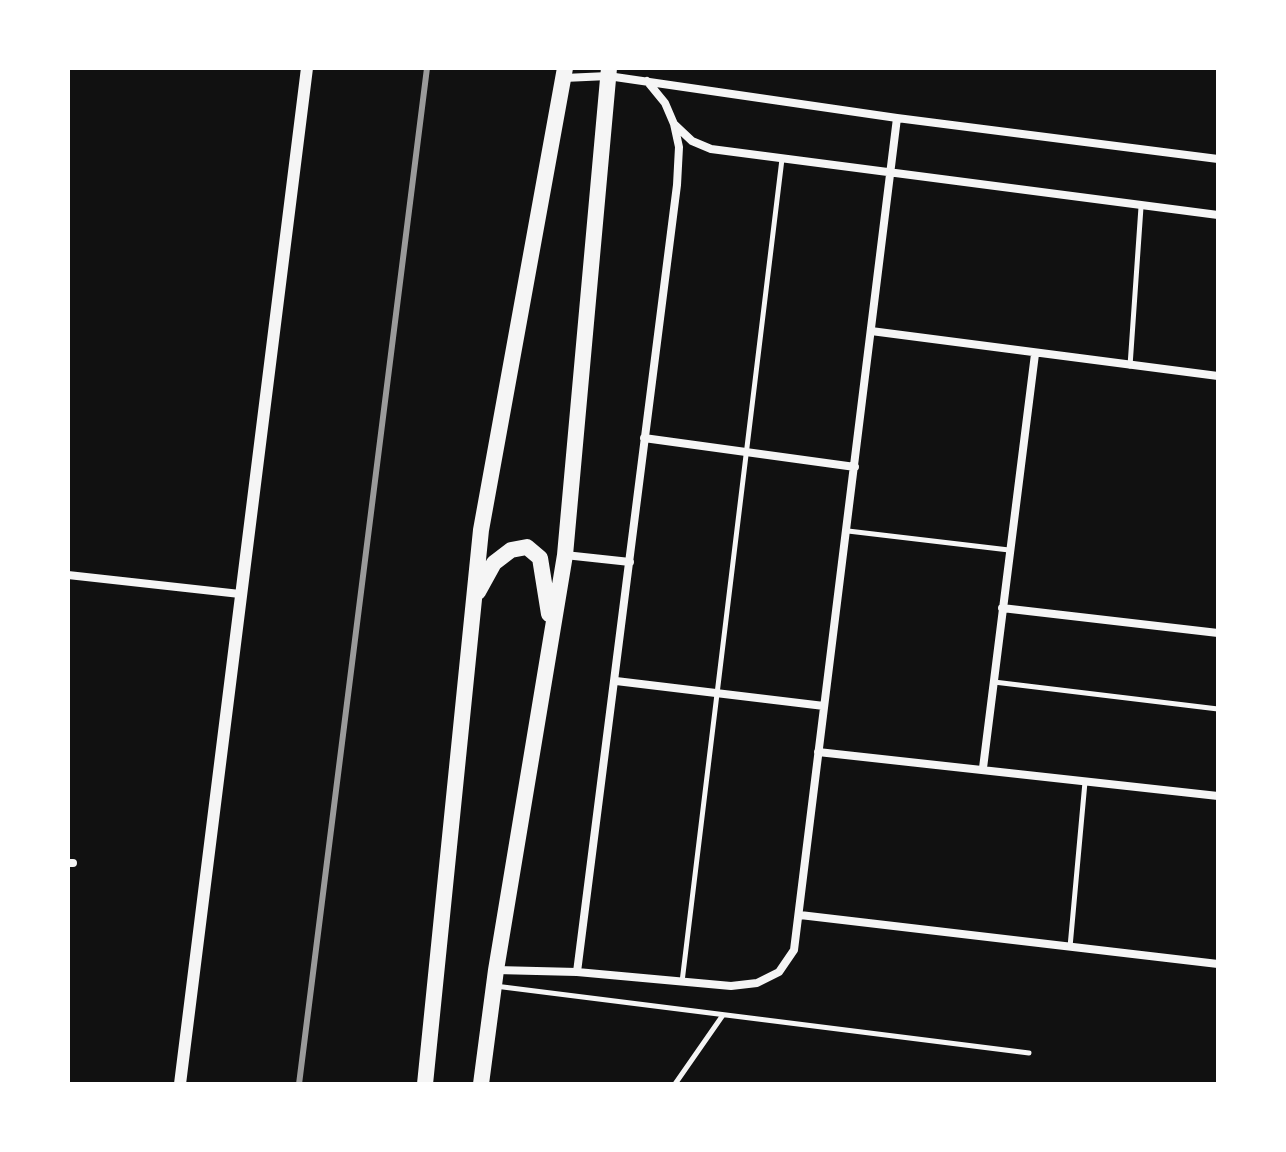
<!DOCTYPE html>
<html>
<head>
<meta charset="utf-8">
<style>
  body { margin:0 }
  #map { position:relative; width:1286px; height:1152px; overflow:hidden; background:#111; font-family:Helvetica,sans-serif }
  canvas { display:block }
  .frame { position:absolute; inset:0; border:70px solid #fff; pointer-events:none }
</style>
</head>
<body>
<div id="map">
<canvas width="1286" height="1152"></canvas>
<div class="frame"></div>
</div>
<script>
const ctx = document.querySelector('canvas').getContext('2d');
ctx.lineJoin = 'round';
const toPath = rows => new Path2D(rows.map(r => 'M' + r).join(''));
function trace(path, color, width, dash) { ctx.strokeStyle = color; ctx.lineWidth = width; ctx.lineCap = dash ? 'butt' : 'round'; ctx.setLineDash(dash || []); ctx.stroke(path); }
const service = toPath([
  [1130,366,1141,207],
  [848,531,1009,550],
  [994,682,1218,709],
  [1070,947,1085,782],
  [682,982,782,159],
  [495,986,1029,1053],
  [675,1084,723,1015]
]);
const minor = toPath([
  [564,78,608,76,897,118,1218,159],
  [675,125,692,141,711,149,1218,215],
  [871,331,1218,376],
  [644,438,855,467],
  [565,555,630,562],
  [68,575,240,594],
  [1002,608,1218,633],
  [616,681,824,706],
  [818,752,1218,796],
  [983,768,1035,354],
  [68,863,73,863],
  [800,915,1218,964],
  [496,970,577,972,731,986,757,983,779,972,794,950,897,118],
  [577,972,677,185,679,147,674,124,665,103,647,81]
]);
const tertiary = toPath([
  [180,1084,307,68]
]);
const primary = toPath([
  [478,592,494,563,511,550,527,547,540,558,549,614],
  [425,1084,481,530,565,68],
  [481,1084,496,970,565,555,609,68]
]);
const rail = toPath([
  [299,1084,427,68]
]);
trace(service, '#f5f5f5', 5);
trace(minor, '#f5f5f5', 8);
trace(tertiary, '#f5f5f5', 12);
trace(primary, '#f5f5f5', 16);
trace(rail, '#9a9a9a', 6);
</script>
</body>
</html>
